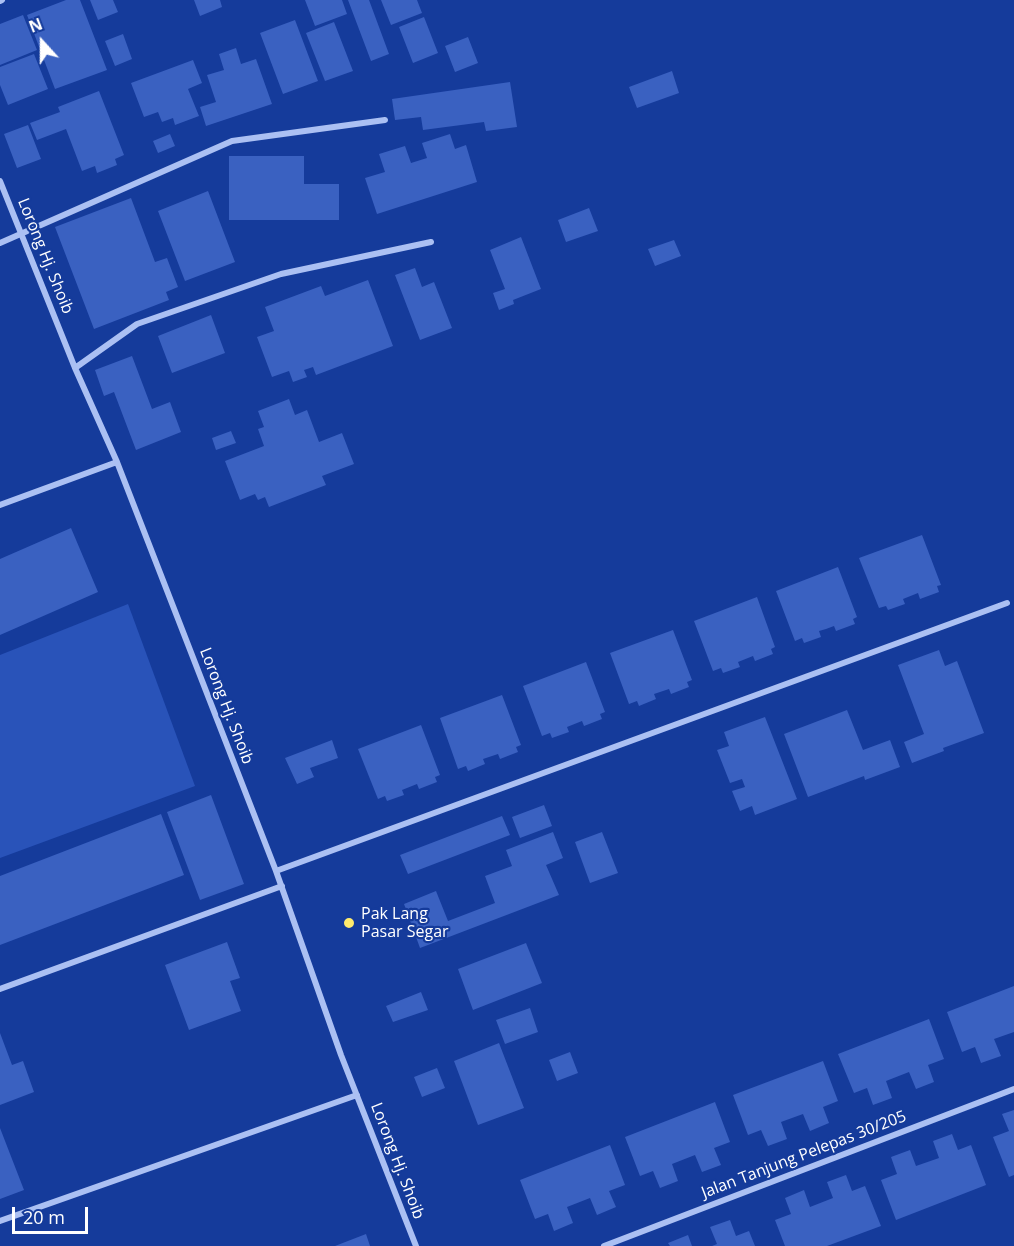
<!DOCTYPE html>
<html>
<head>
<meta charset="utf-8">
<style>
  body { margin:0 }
  #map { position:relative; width:1014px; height:1246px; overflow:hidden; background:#153b9b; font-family:"Open Sans",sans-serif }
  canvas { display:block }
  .north { position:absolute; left:12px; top:12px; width:60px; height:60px; -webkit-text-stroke:4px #153b9b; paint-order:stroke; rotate:339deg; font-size:16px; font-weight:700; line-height:24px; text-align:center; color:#fff }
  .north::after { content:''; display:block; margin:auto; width:21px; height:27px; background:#fff; clip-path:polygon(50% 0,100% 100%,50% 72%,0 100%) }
  .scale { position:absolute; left:12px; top:1207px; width:76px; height:27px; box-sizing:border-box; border:3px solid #fff; border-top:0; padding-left:8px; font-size:18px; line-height:21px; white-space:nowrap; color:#fff; -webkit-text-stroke:4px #153b9b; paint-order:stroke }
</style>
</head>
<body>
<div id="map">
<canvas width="1014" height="1246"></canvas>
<div class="north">N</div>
<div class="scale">20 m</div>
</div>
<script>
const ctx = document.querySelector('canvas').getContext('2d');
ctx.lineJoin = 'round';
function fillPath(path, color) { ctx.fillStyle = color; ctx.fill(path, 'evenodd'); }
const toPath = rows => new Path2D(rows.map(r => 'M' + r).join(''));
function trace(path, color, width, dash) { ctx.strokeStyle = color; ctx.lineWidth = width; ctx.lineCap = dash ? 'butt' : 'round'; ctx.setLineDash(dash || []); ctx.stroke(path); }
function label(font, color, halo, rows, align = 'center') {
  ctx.font = font + ' "Open Sans",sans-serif'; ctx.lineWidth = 4.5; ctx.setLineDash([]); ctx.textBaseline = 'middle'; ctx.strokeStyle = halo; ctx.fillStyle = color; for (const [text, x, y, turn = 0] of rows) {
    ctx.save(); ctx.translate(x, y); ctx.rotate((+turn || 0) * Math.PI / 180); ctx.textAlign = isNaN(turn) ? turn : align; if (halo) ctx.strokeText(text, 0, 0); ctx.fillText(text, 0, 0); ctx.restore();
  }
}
const green = toPath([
  [128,604,195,786,0,858,0,655]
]);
const building = toPath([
  [66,0,80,0,107,70,55,89,27,15],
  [90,0,113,0,118,12,98,20],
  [194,0,220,0,222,7,200,16],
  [305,0,342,0,347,14,315,26],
  [348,0,369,0,389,54,371,61],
  [381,0,417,0,422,13,391,25],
  [23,15,37,50,0,65,0,24],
  [424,17,438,53,413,63,399,27],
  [295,20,318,81,283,94,260,33],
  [334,22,353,71,325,81,306,33],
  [123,34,132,59,115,66,105,41],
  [468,37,478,63,455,72,445,46],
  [236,48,241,64,256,59,272,104,206,126,200,107,216,102,207,75,224,70,219,54],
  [34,54,48,89,8,105,0,85,0,67],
  [193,60,202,83,188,89,199,116,175,125,173,118,162,122,158,112,144,117,131,83],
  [672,71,679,93,637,108,629,87],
  [510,82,517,127,486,131,484,122,423,130,421,117,395,120,392,99],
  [99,91,124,155,115,159,117,165,97,173,95,166,82,171,66,129,37,140,30,123,60,112,58,107],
  [28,125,41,159,17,168,4,134],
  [170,134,175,146,158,153,153,141],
  [450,134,455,149,466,145,477,182,377,214,365,178,385,172,379,154,405,146,411,163,427,158,422,143],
  [229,156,304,156,304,184,339,184,339,220,229,220],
  [208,191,235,262,185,281,158,211],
  [131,198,155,262,167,258,178,287,166,292,169,300,94,329,55,227],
  [589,208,598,231,566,242,558,220],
  [521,237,541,289,513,300,514,304,499,310,493,293,505,289,490,250],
  [674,240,681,256,655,266,648,249],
  [415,268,422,287,434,282,452,328,420,340,395,275],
  [368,280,393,346,316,375,313,367,304,370,307,377,293,382,289,371,272,377,257,337,274,331,265,307,321,286,325,296],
  [211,315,225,353,172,373,158,336],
  [132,356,152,409,170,402,181,432,136,450,114,392,104,396,95,370],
  [289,399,295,415,307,410,319,442,342,433,354,464,322,476,326,485,269,507,265,497,258,500,255,494,240,500,225,461,264,446,258,429,264,427,258,411],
  [231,431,236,443,216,450,212,438],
  [71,528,98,592,0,635,0,559],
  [922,535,941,585,937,586,939,592,920,599,918,593,903,599,905,604,888,610,886,606,879,608,859,558],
  [838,567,857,617,853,619,855,624,836,631,834,626,826,629,819,631,821,637,804,643,802,638,795,641,776,591],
  [757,597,775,647,771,649,773,654,755,661,753,656,738,662,740,667,723,673,721,668,713,671,694,621],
  [673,630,692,680,687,682,689,687,671,694,669,689,654,694,656,699,639,706,637,701,629,704,610,653],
  [939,650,945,666,957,661,984,733,943,748,944,751,912,763,904,742,924,734,898,665],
  [586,662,605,712,600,714,602,719,584,726,582,721,567,727,569,732,552,738,550,733,542,736,523,686],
  [502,695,521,745,516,747,518,752,500,759,498,754,483,759,485,764,468,771,466,766,458,769,440,718],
  [847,710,863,750,890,740,900,767,865,780,864,776,808,797,784,734],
  [765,717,797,799,755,815,752,806,740,811,732,791,745,787,742,779,730,783,717,750,729,746,724,732],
  [421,725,440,775,435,777,437,782,419,789,417,784,402,790,404,795,387,801,385,796,378,799,358,749],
  [332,740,338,758,310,768,314,777,297,784,285,758],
  [211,795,244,884,200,900,167,812],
  [544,805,552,826,520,838,512,817],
  [161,814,184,875,0,945,0,876],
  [502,816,510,835,408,874,400,855],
  [553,832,563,858,546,865,559,895,420,948,404,904,436,891,448,921,495,903,485,876,512,866,506,850],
  [602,832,618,873,590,883,575,842],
  [227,942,240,978,230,981,241,1011,189,1030,165,965],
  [526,943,542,983,473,1010,458,969],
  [1014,986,1014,1032,994,1039,1001,1056,981,1063,975,1047,962,1052,947,1012],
  [421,992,428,1010,393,1022,386,1006],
  [530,1008,538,1032,505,1044,496,1020],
  [929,1019,944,1059,928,1065,934,1082,916,1089,909,1072,886,1081,892,1098,873,1105,867,1088,854,1093,838,1054],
  [0,1033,12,1065,23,1061,34,1092,0,1105],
  [499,1043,524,1108,478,1125,454,1061],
  [570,1052,578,1073,557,1081,549,1060],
  [823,1061,838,1101,823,1107,829,1123,810,1131,803,1114,781,1122,787,1139,768,1146,761,1130,748,1135,733,1095],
  [437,1068,445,1088,422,1097,414,1077],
  [715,1102,730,1142,714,1148,721,1165,702,1172,695,1155,672,1164,678,1181,660,1188,653,1171,640,1176,625,1137],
  [1014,1110,1014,1175,1009,1177,993,1137,1009,1131,1002,1114],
  [0,1128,24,1190,0,1199],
  [952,1134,958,1150,971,1145,986,1185,896,1220,881,1180,897,1174,891,1157,910,1150,916,1166,939,1158,933,1141],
  [610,1145,625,1185,609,1191,616,1207,597,1215,590,1198,567,1207,573,1223,554,1231,548,1214,535,1219,520,1180],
  [846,1175,852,1191,865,1186,881,1226,827,1246,785,1246,775,1220,791,1214,785,1198,804,1190,810,1207,833,1198,827,1182],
  [730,1220,736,1236,749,1231,755,1246,712,1246,717,1244,710,1227],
  [366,1234,370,1246,335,1246],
  [688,1235,692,1246,670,1246,668,1243]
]);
const street = toPath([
  [0,1,2,0],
  [0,181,75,368,117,462,276,871,341,1055,416,1246],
  [0,243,232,141,385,120],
  [75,368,137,324,281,274,431,242],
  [0,505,117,462],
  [276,871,1007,603],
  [0,989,282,886],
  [0,1221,357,1095],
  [604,1246,1014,1089]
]);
const markers = [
  [349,923,6,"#ffeb6d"]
];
const streetNames = [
  ["Lorong Hj. Shoib",45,256,68],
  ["Lorong Hj. Shoib",226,706,69],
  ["Jalan Tanjung Pelepas 30/205",804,1155,-21],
  ["Lorong Hj. Shoib",397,1161,69]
];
const poiNames = [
  ["Pak Lang",361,914],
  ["Pasar Segar",361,932]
];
fillPath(green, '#2953b9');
fillPath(building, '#3a61c1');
trace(street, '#abc0f3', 6);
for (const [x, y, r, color] of markers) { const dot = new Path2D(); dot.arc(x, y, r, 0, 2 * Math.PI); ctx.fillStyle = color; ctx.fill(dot); trace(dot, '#153b9b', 2); }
label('16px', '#fff', '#153b9b', streetNames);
label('16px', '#fff', '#153b9b', poiNames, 'left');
</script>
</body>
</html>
